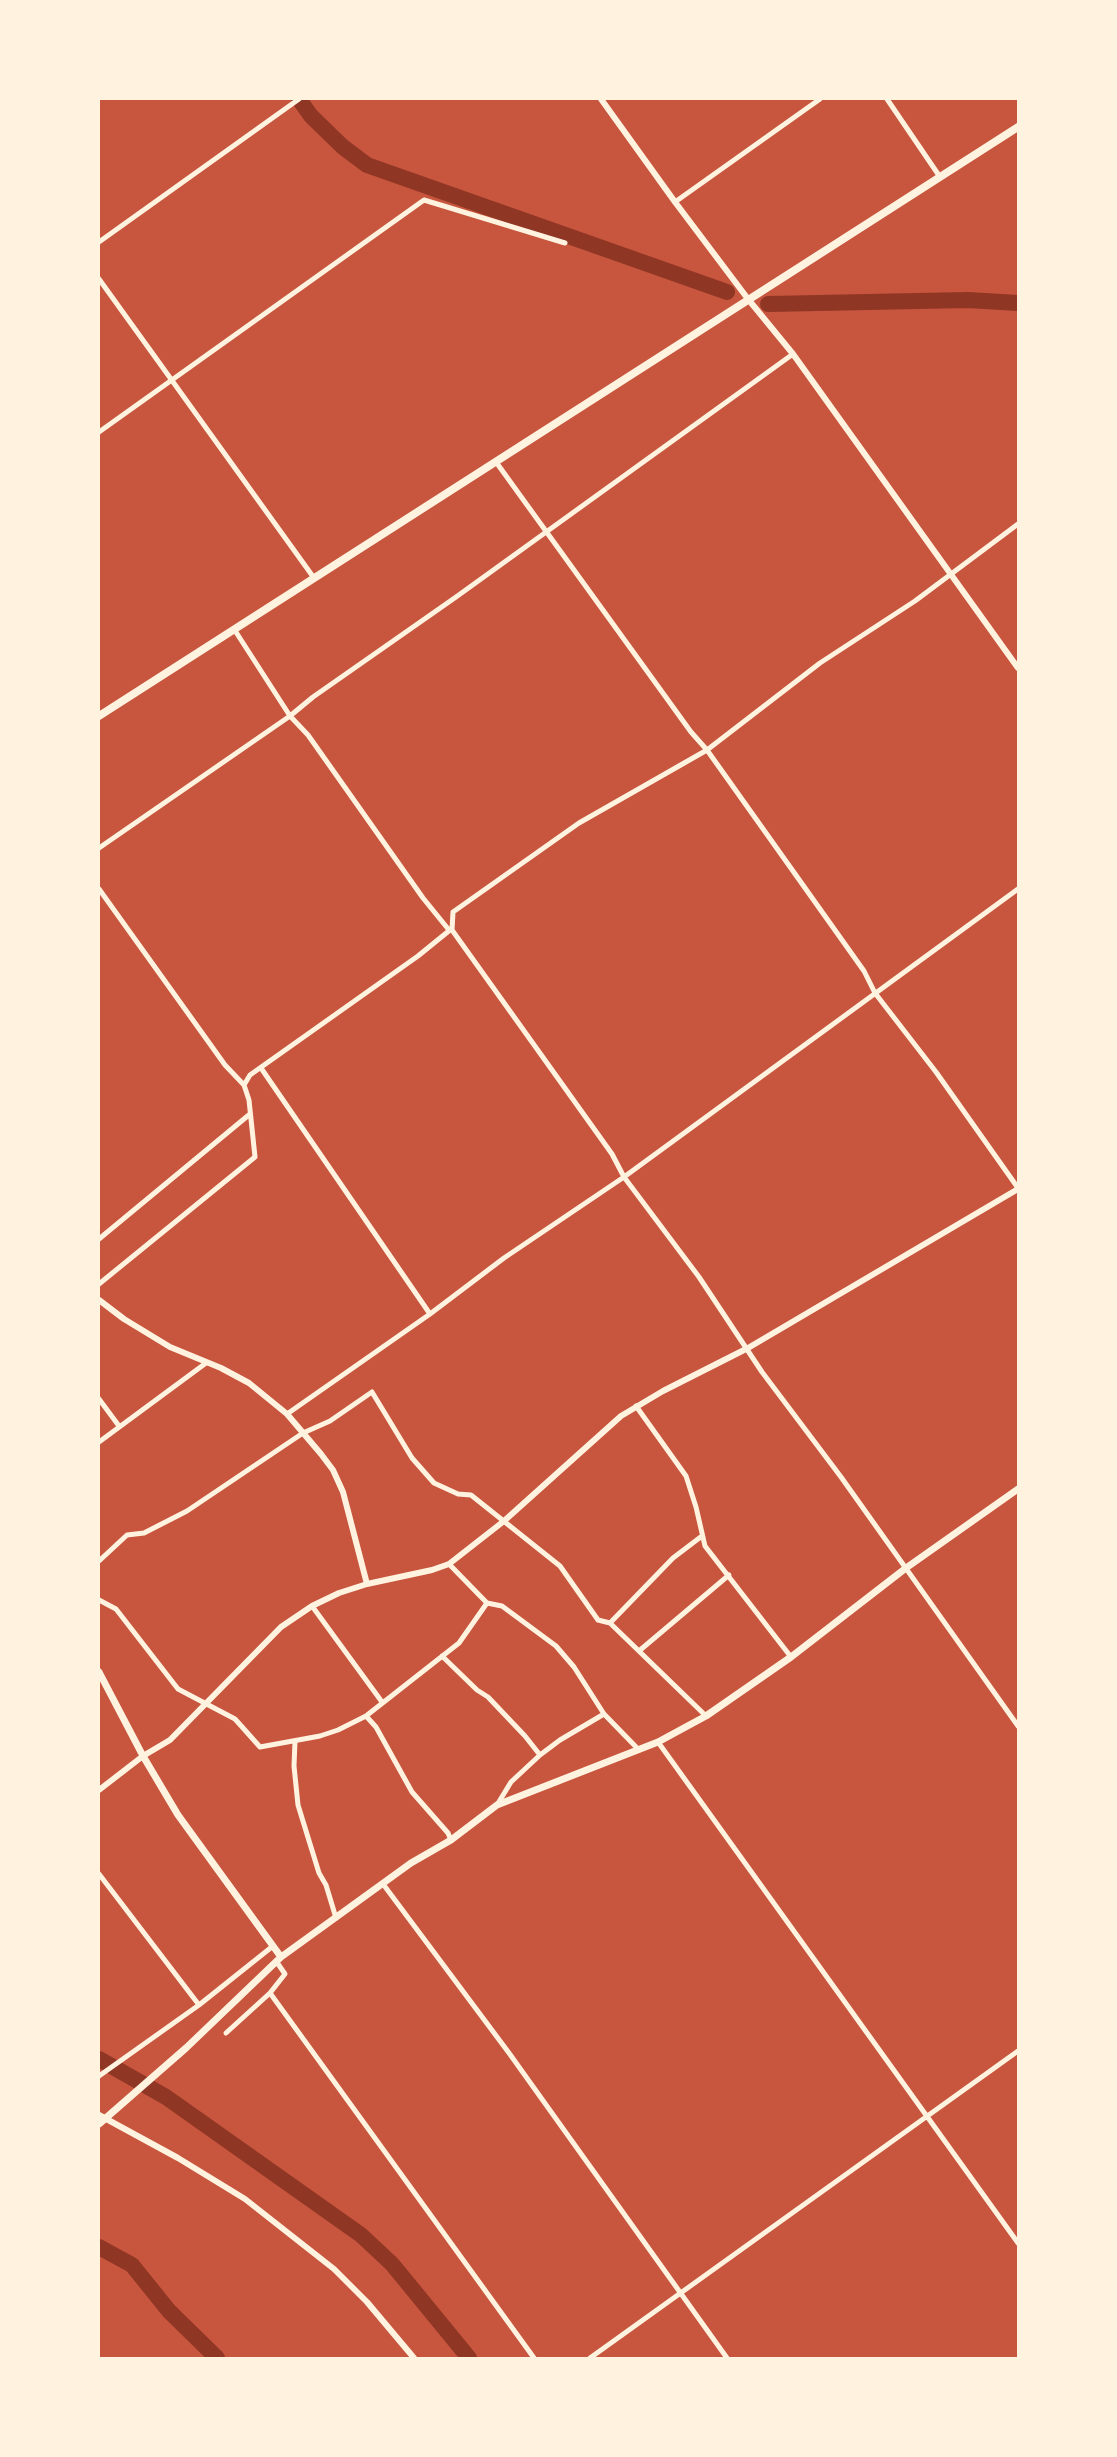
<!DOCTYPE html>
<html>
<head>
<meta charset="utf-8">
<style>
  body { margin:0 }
  #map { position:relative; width:1117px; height:2457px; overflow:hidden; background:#c8553d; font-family:Commissioner,sans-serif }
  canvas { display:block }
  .frame { position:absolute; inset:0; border:100px solid #fff3e0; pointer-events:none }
</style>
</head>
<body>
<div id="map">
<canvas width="1117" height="2457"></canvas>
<div class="frame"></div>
</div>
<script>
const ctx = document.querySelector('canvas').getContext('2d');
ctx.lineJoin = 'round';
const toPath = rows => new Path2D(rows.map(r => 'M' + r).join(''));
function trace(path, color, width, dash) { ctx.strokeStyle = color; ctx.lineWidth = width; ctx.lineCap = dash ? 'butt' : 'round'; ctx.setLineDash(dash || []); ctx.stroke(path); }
const river = toPath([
  [299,99,311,116,343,147,367,165,727,292],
  [768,304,968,300,1018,303],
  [99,2059,166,2097,361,2235,392,2264,469,2358],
  [99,2247,132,2265,169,2311,217,2358]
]);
const minor = toPath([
  [887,99,940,177],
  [675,202,820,99],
  [99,242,299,99],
  [99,279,314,578],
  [99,432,424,200,565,243],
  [496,462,691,732,707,750,864,971,875,993,936,1072,1018,1188],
  [1018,524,915,601,820,663,707,750,579,823,453,912,452,930,612,1154,624,1177,699,1277,762,1372,841,1477,1018,1726],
  [234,629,290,716,308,735,423,898,449,930],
  [99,848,290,716,313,697,456,597,793,354],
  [99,889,225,1065,244,1085,249,1100,255,1157,99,1284],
  [261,1068,430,1314],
  [244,1085,250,1075,418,956,450,930],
  [99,1239,250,1114],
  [99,1399,119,1426],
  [636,1406,686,1476,696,1507,705,1546,791,1657],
  [287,1414,430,1314,504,1258,624,1177,1018,889],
  [99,1442,206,1363],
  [99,1561,127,1535,144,1533,187,1511,303,1433,330,1421,372,1392,412,1458,434,1483,458,1494,471,1495,560,1566,598,1620,610,1623,706,1716],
  [449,1564,487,1603,502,1606,556,1646,574,1667,604,1714,639,1750],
  [99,1600,116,1609,178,1689,235,1719,260,1747,320,1736,338,1730,366,1716,459,1643,487,1603],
  [312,1606,382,1702],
  [610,1623,673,1558,702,1536],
  [639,1651,729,1575],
  [442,1656,477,1690,488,1697,525,1736,540,1755],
  [366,1716,376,1727,412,1792,448,1833,451,1840],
  [295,1741,294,1766,298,1805,319,1873,326,1885,336,1918],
  [658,1742,1018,2243],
  [497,1805,511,1782,540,1755,560,1740,604,1714],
  [99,1874,199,2005],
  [383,1884,509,2053,727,2358],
  [270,1993,534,2358],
  [226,2033,270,1993,285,1974,276,1961],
  [99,2076,199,2005,273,1946],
  [590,2358,1018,2051]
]);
const tertiary = toPath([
  [601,99,675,202,748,299,793,354,1018,668],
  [99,1300,124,1319,170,1347,221,1368,249,1383,287,1414,321,1454,333,1470,343,1492,367,1584],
  [99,1790,143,1756,170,1740,281,1627,312,1606,339,1593,367,1584,432,1570,449,1564,504,1521,621,1416,663,1391,748,1348,1018,1189],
  [99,2115,178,2158,245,2199,334,2269,367,2302,414,2358]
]);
const secondary = toPath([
  [99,1672,143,1756,178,1815,281,1957],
  [99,2124,186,2048,281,1957,411,1863,451,1840,497,1805,658,1742,706,1716,791,1657,906,1568,1018,1489]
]);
const trunk = toPath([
  [99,716,1018,127]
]);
trace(river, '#8f3625', 16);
trace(minor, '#fff3e0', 5);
trace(tertiary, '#fff3e0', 6);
trace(secondary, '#fff3e0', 7);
trace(trunk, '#fff3e0', 8);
</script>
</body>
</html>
